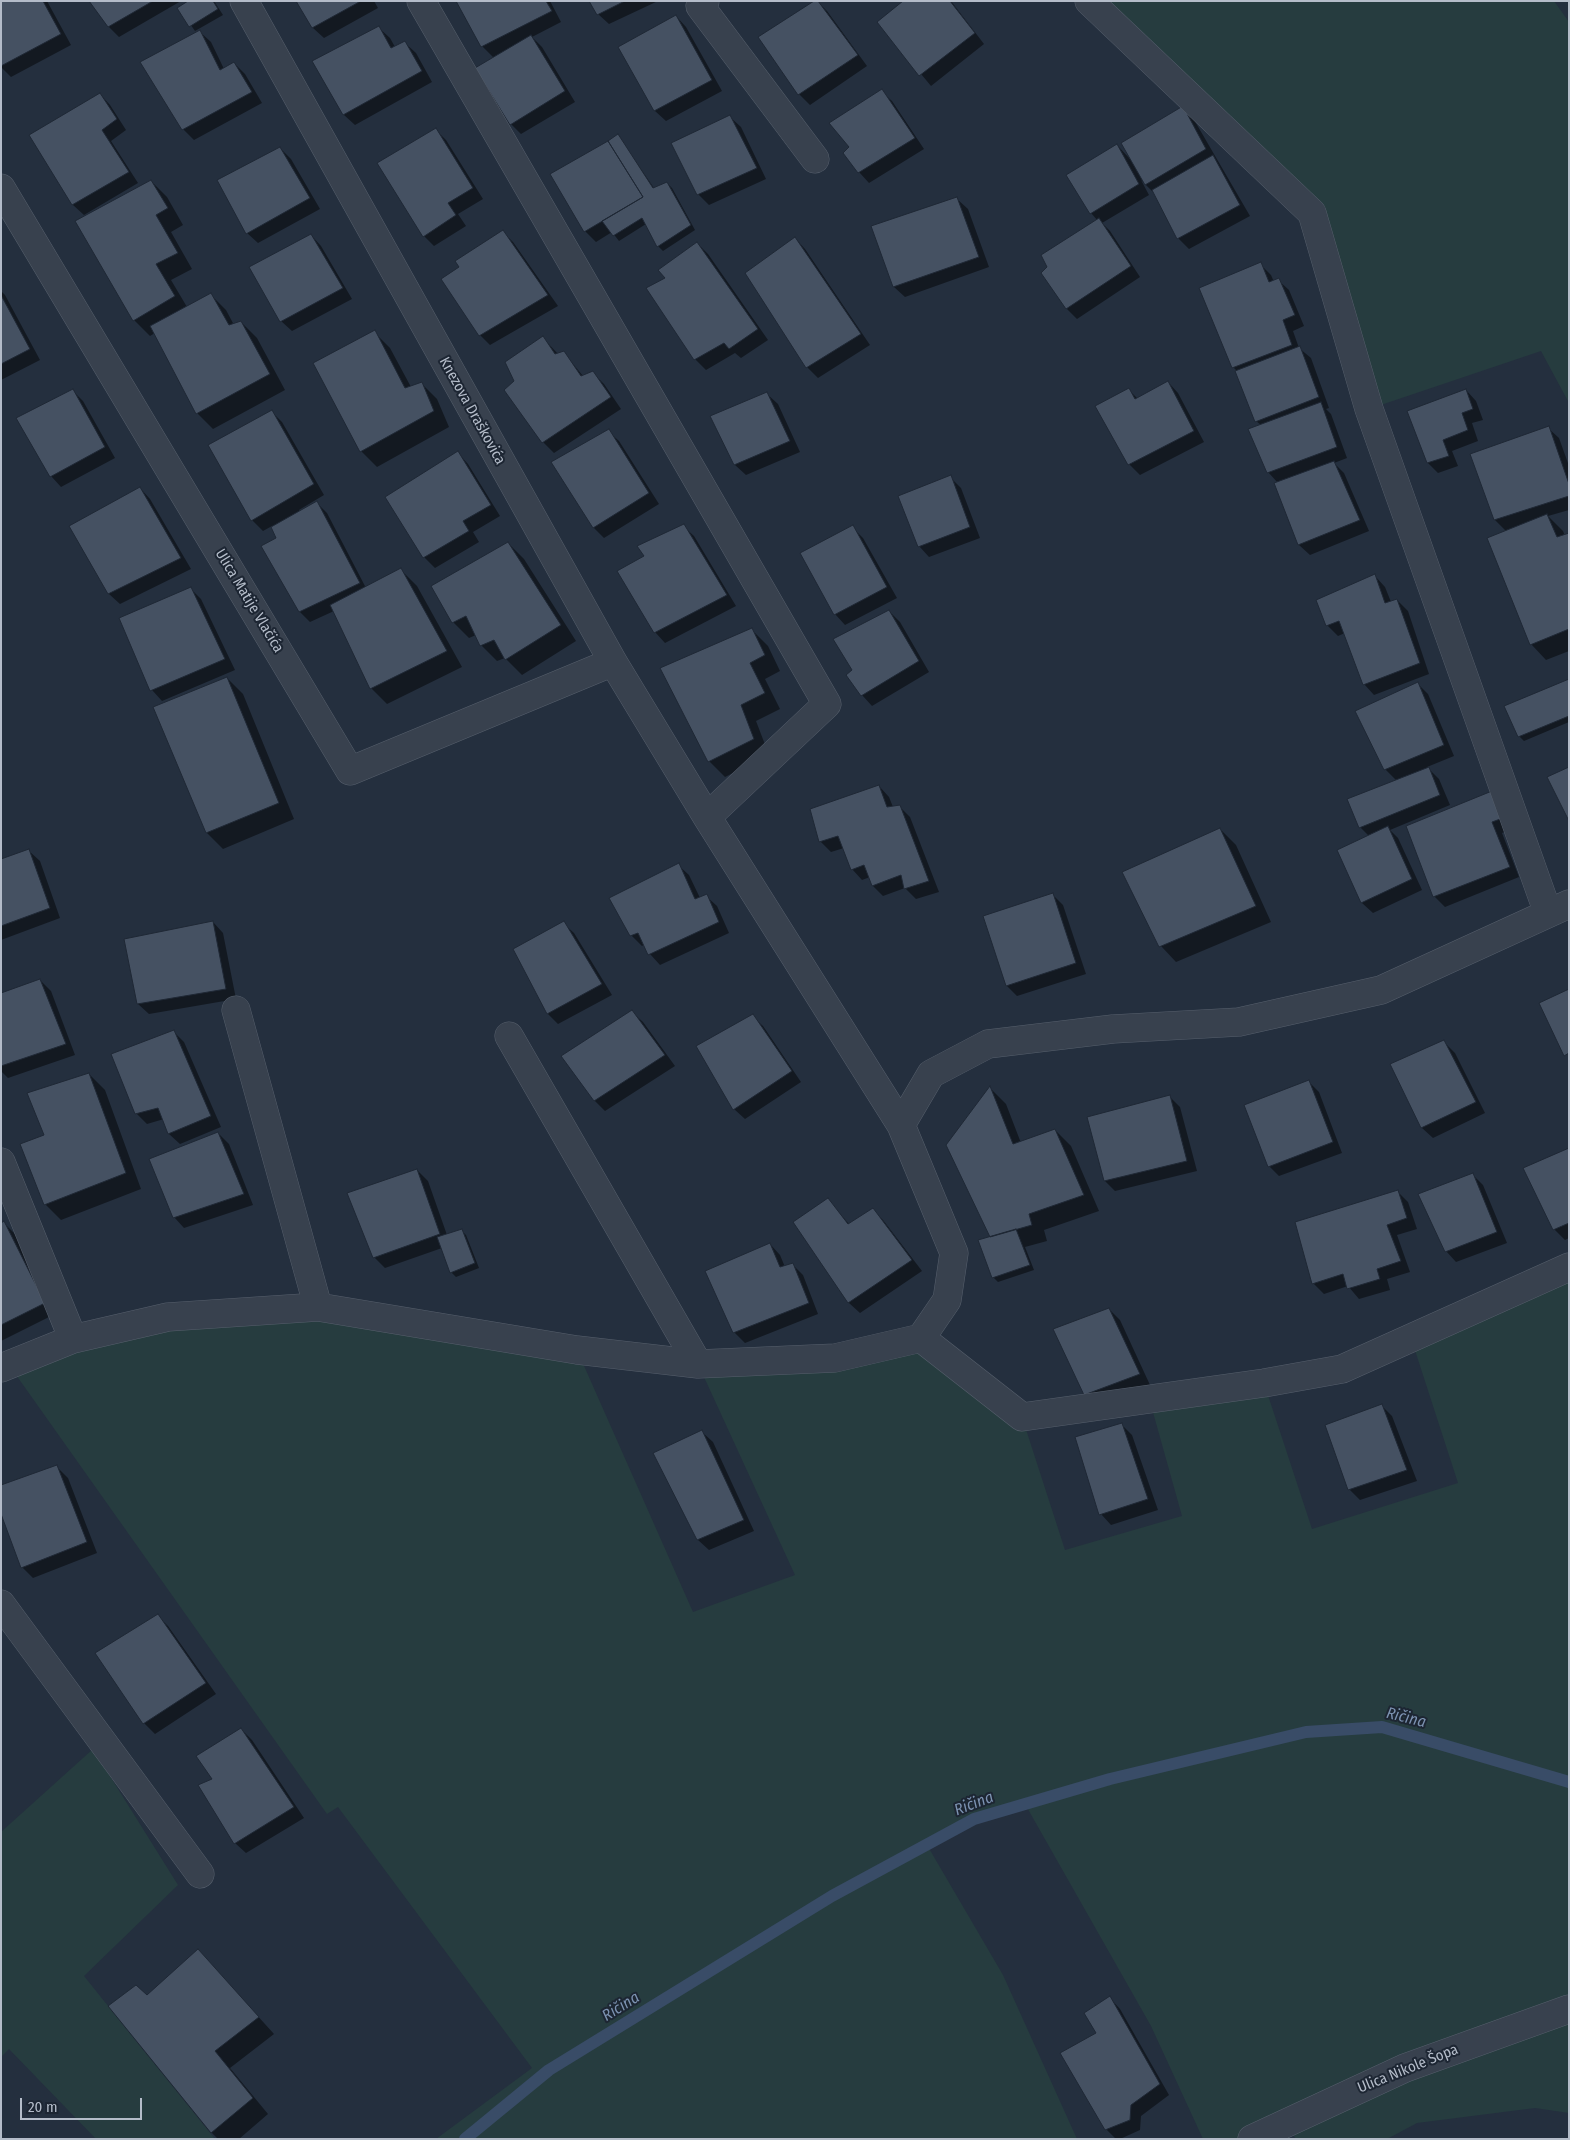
<!DOCTYPE html>
<html>
<head>
<meta charset="utf-8">
<style>
  body { margin:0 }
  #map { position:relative; width:1570px; height:2140px; overflow:hidden; background:#242f3e; font-family:"Fira Sans Condensed",sans-serif }
  canvas { display:block }
  .frame { position:absolute; inset:0; border:2px solid #b4bcc9; pointer-events:none }
  .scale { position:absolute; left:20px; top:2098px; width:122px; height:22px; box-sizing:border-box; border:2px solid #b4bcc9; border-top:0; padding-left:6px; font-size:15px; line-height:18px; white-space:nowrap; color:#b4bcc9; -webkit-text-stroke:4px #1d2633; paint-order:stroke }
</style>
</head>
<body>
<div id="map">
<canvas width="1570" height="2140"></canvas>
<div class="frame"></div>
<div class="scale">20 m</div>
</div>
<script>
const ctx = document.querySelector('canvas').getContext('2d');
ctx.lineJoin = 'round';
function fillPath(path, color) { ctx.fillStyle = color; ctx.fill(path, 'evenodd'); }
const toPath = rows => new Path2D(rows.map(r => 'M' + r).join(''));
function trace(path, color, width, dash) { ctx.strokeStyle = color; ctx.lineWidth = width; ctx.lineCap = dash ? 'butt' : 'round'; ctx.setLineDash(dash || []); ctx.stroke(path); }
function label(font, color, halo, rows, align = 'center') {
  ctx.font = font + ' "Fira Sans Condensed",sans-serif'; ctx.lineWidth = 4; ctx.setLineDash([]); ctx.textBaseline = 'middle'; ctx.strokeStyle = halo; ctx.fillStyle = color; for (const [text, x, y, turn = 0] of rows) {
    ctx.save(); ctx.translate(x, y); ctx.rotate((+turn || 0) * Math.PI / 180); ctx.textAlign = isNaN(turn) ? turn : align; if (halo) ctx.strokeText(text, 0, 0); ctx.fillText(text, 0, 0); ctx.restore();
  }
}
const green = toPath([
  [1089,1,1554,1,1569,22,1569,403,1541,351,1369,409,1312,212],
  [1569,1267,1569,2113,1535,2108,1417,2123,1387,2139,1296,2139,1285,2123,1252,2139,1203,2139,1151,2026,1025,1804,974,1819,927,1845,1003,1975,1077,2139,436,2139,532,2068,338,1807,327,1814,9,1365,73,1339,318,1307,577,1350,693,1612,795,1575,698,1364,921,1338,1022,1417,1065,1550,1182,1516,1149,1398,1264,1383,1312,1529,1458,1483,1411,1338],
  [93,1749,178,1885,84,1976,215,2139,96,2139,9,2049,1,2057,1,1832]
]);
const shadow = toPath([
  [1,1,47,1,71,45,11,77,1,67],
  [91,1,181,1,119,37,109,27],
  [191,1,214,1,223,15,195,31,179,8],
  [297,1,374,1,378,8,324,38,313,28],
  [458,1,550,1,561,22,532,37,542,47,575,102,521,134,511,124,494,58,482,46],
  [591,1,658,1,609,24,598,14],
  [817,1,827,11,867,66,810,105,799,94],
  [905,1,951,1,984,44,931,86,878,22],
  [676,16,686,27,722,91,666,121,655,111,620,47],
  [379,28,390,38,395,47,405,43,416,53,432,82,355,125,344,115,314,62],
  [200,32,211,42,224,69,234,63,245,74,262,103,194,140,183,129],
  [881,91,892,101,924,149,869,183,859,172,851,148],
  [100,94,110,105,126,130,111,141,138,183,84,215,73,205,30,135],
  [1182,107,1193,118,1250,216,1189,249,1178,238,1154,193,1141,180,1149,195,1102,223,1110,231,1140,277,1077,319,1067,309,1098,221,1091,213,1117,145,1130,159],
  [730,117,741,127,766,179,709,205,698,194],
  [435,129,446,140,483,199,458,214,466,226,434,246,424,236],
  [618,136,654,188,667,183,672,188,695,230,663,251,658,246,646,224,619,241,612,232,596,242,585,231],
  [280,148,291,159,320,209,258,243,247,233],
  [151,181,167,197,183,225,171,232,192,269,171,280,187,307,211,295,226,310,234,325,241,322,257,338,285,390,213,429,197,413,155,333,150,336,134,320],
  [957,199,968,209,989,267,905,297,894,287,872,227],
  [503,232,513,242,558,306,490,345,480,335,461,267],
  [311,235,321,246,352,299,292,331,281,321],
  [795,238,805,249,870,345,818,378,807,367,747,273],
  [697,243,708,254,768,340,741,358,735,353,706,370,695,359,666,278],
  [1260,264,1271,275,1274,282,1278,280,1289,290,1304,326,1293,331,1299,348,1311,358,1329,408,1326,409,1331,414,1347,458,1334,463,1344,473,1369,531,1310,555,1299,545,1275,484,1278,483,1268,472,1261,425,1256,421,1237,371,1233,367],
  [1,291,5,295,40,360,1,380],
  [374,332,390,348,411,387,421,383,437,399,449,427,377,467,361,451],
  [543,338,558,354,564,353,583,376,593,373,604,384,621,409,554,453,543,442,506,390,515,382],
  [1168,382,1178,393,1204,442,1140,475,1129,464,1129,390,1138,399],
  [1466,390,1476,401,1483,420,1472,423,1478,441,1452,451,1458,466,1438,473,1428,463],
  [73,391,83,401,115,458,61,487,51,476],
  [767,394,778,404,800,452,746,475,735,465,712,417],
  [271,411,282,422,324,495,299,510,300,512,317,503,327,513,366,588,401,570,417,586,462,667,387,704,371,688,334,611,310,622,300,612,272,526,263,531,252,520],
  [1548,428,1559,438,1569,466,1569,510,1548,516,1563,531,1565,536,1569,535,1569,651,1546,660,1531,644,1507,532,1495,520],
  [608,431,619,441,659,504,604,538,594,528,553,463],
  [458,453,468,464,500,516,473,532,479,542,435,568,424,557],
  [950,477,961,488,980,538,929,557,919,546],
  [140,488,150,499,191,569,120,604,109,594,71,527],
  [683,526,694,536,736,606,665,643,655,632],
  [852,527,863,538,897,598,845,625,835,614],
  [508,543,524,559,576,641,522,675,505,658,497,661,481,645,476,635,469,638,453,622],
  [1375,576,1385,587,1391,602,1397,600,1408,611,1429,674,1374,695,1364,684,1345,633,1338,636,1327,625],
  [191,589,201,599,235,670,162,701,152,690,121,619],
  [889,611,900,622,929,672,872,706,862,695],
  [752,630,768,646,780,671,765,679,780,709,756,721,769,755,725,777,709,761],
  [227,678,243,694,294,819,223,849,207,833,155,708],
  [1569,681,1569,722,1524,741,1519,736],
  [1418,684,1428,694,1454,756,1427,767,1439,779,1450,805,1390,830,1398,838,1422,890,1373,913,1362,903,1338,851,1369,836,1360,827,1397,781,1385,769],
  [879,786,889,797,893,807,899,806,910,817,939,892,916,899,905,888,883,896,873,886,870,877,862,880,852,869,844,848,831,852,820,841],
  [1492,792,1513,828,1502,833,1519,877,1445,907,1434,896],
  [1220,829,1236,845,1271,922,1176,962,1161,946],
  [29,851,40,861,60,918,1,940,1,860],
  [678,865,689,875,700,898,706,896,717,906,729,933,660,965,650,954,645,944,642,946,631,935],
  [1053,895,1063,905,1086,974,1017,996,1007,986],
  [213,922,223,933,236,999,149,1014,138,1004],
  [563,923,574,933,612,995,558,1024,548,1014],
  [40,980,51,991,75,1055,8,1078,1,1071,1,994],
  [632,1012,643,1022,675,1066,605,1111,594,1100],
  [752,1016,763,1026,801,1082,745,1119,734,1109],
  [173,1031,184,1042,221,1127,180,1144,169,1134,164,1119,147,1124,136,1113],
  [1444,1042,1455,1053,1485,1113,1433,1138,1422,1128,1392,1065],
  [89,1074,105,1090,141,1189,61,1220,45,1204,45,1136],
  [1309,1082,1319,1092,1342,1153,1279,1176,1269,1166],
  [990,1088,1006,1104,1021,1143,1055,1130,1071,1146,1099,1211,1044,1230,1047,1241,1025,1247,1034,1270,998,1282,993,1277],
  [1170,1097,1180,1107,1197,1171,1115,1191,1105,1181],
  [218,1133,229,1144,253,1205,184,1228,174,1217],
  [1569,1149,1569,1238,1565,1240,1554,1229],
  [417,1170,428,1181,447,1235,461,1230,466,1235,479,1268,456,1277,451,1272,442,1248,385,1268,374,1257],
  [1472,1174,1483,1185,1507,1243,1456,1262,1446,1251],
  [1398,1192,1408,1202,1417,1229,1397,1235,1410,1272,1387,1279,1390,1290,1359,1299,1348,1286,1324,1294,1313,1283],
  [828,1200,849,1224,873,1210,883,1220,922,1271,860,1313,849,1303,795,1222],
  [4,1223,14,1233,55,1314,1,1341,1,1224],
  [770,1244,780,1255,785,1267,793,1265,803,1275,818,1314,745,1343,734,1332],
  [1109,1309,1120,1320,1150,1385,1096,1405,1085,1394],
  [1381,1405,1392,1416,1417,1481,1360,1500,1349,1489],
  [1121,1424,1132,1435,1158,1510,1111,1525,1101,1514],
  [702,1432,713,1442,754,1531,709,1550,698,1540,655,1454],
  [57,1467,68,1478,97,1553,33,1578,22,1567],
  [157,1615,168,1626,216,1694,155,1734,144,1723,96,1653],
  [241,1729,252,1740,304,1818,246,1853,235,1843,214,1780],
  [198,1950,274,2034,230,2068,268,2114,239,2139,218,2139,212,2133,110,2006,147,1997],
  [1110,1998,1120,2009,1169,2095,1141,2116,1140,2130,1120,2139,1116,2139,1106,2129,1098,2034]
]);
const stream = toPath([
  [465,2139,549,2070,832,1896,974,1819,1110,1779,1306,1732,1382,1727,1569,1782]
]);
const building = toPath([
  [1,1,43,1,61,34,1,66,1,1],
  [89,1,153,1,108,27,89,1],
  [188,1,213,1,218,9,189,27,177,8,188,1],
  [296,1,361,1,312,28,296,1],
  [456,1,546,1,552,11,481,47,456,1],
  [589,1,625,1,597,15,589,1],
  [814,1,818,1,858,55,798,95,758,37,814,1],
  [903,1,950,1,975,33,919,76,877,22,903,1],
  [676,15,712,80,654,111,618,47,676,15],
  [379,26,391,48,405,41,422,71,343,115,312,61,379,26],
  [200,30,220,70,234,62,252,92,182,130,140,62,200,30],
  [531,35,565,91,510,125,475,68,531,35],
  [882,89,915,138,858,173,843,153,849,147,829,123,882,89],
  [100,93,117,119,102,130,129,172,72,205,29,135,100,93],
  [1183,106,1206,149,1145,185,1121,143,1183,106],
  [730,115,757,168,697,195,671,143,730,115],
  [436,128,473,188,448,203,456,215,423,237,377,163,436,128],
  [618,134,653,188,667,182,691,225,657,247,642,218,613,236,602,221,643,197,608,141,618,134],
  [608,141,643,197,584,232,550,174,608,141],
  [1117,144,1139,184,1090,214,1066,175,1117,144],
  [280,147,310,198,246,234,217,180,280,147],
  [1213,155,1240,205,1177,239,1152,190,1213,155],
  [151,180,168,208,156,215,178,253,156,264,175,296,133,321,75,221,151,180],
  [957,197,979,257,893,287,871,226,957,197],
  [1099,218,1131,266,1066,309,1041,273,1047,267,1041,255,1099,218],
  [503,230,548,295,479,336,441,279,459,267,455,261,503,230],
  [311,234,343,288,280,322,249,267,311,234],
  [795,237,861,334,806,368,745,273,795,237],
  [697,242,758,329,729,349,724,343,694,360,646,288,665,278,658,270,697,242],
  [1261,262,1269,282,1279,278,1295,315,1283,320,1292,345,1232,368,1199,288,1261,262],
  [211,293,229,325,241,321,270,374,196,414,150,326,211,293],
  [1,295,30,349,1,364,1,295],
  [375,330,405,388,422,382,434,411,360,452,313,363,375,330],
  [543,336,555,354,564,351,581,376,593,371,611,397,542,443,504,390,514,381,505,362,543,336],
  [1300,346,1319,397,1255,422,1235,371,1300,346],
  [1168,381,1194,431,1128,465,1095,406,1129,388,1135,399,1168,381],
  [73,389,105,447,50,477,16,418,73,389],
  [1466,389,1473,409,1462,413,1468,430,1443,440,1449,456,1427,463,1407,411,1466,389],
  [767,392,790,441,734,465,710,416,767,392],
  [1321,402,1337,447,1267,473,1248,429,1321,402],
  [272,410,314,484,251,521,208,445,272,410],
  [1549,426,1569,484,1569,496,1494,520,1470,454,1549,426],
  [609,429,649,493,593,528,551,462,609,429],
  [458,451,491,505,463,521,469,531,423,558,385,497,458,451],
  [1334,461,1360,520,1298,545,1274,483,1334,461],
  [951,475,970,527,918,547,898,496,951,475],
  [140,487,181,558,108,594,69,526,140,487],
  [317,501,360,583,299,612,261,546,276,538,271,527,317,501],
  [1547,514,1557,537,1569,533,1569,629,1530,645,1487,538,1547,514],
  [684,524,727,595,654,633,617,571,644,556,637,546,684,524],
  [853,525,887,587,834,615,800,553,853,525],
  [508,542,561,625,505,660,494,640,480,646,466,616,452,623,431,586,508,542],
  [401,568,447,651,370,689,330,605,401,568],
  [1375,574,1385,603,1397,599,1420,663,1363,685,1339,621,1326,626,1316,600,1375,574],
  [191,587,225,659,150,691,119,618,191,587],
  [889,610,919,661,861,696,846,675,852,670,833,639,889,610],
  [752,628,765,655,750,663,765,693,741,705,754,739,708,762,660,668,752,628],
  [227,677,279,803,206,833,153,707,227,677],
  [1569,679,1569,716,1518,737,1504,706,1569,679],
  [1418,682,1444,745,1384,770,1355,711,1418,682],
  [1429,767,1440,795,1359,828,1347,799,1429,767],
  [1569,767,1569,821,1547,777,1569,767],
  [879,785,887,807,900,805,929,881,904,889,901,875,872,886,864,865,851,870,838,836,819,842,810,809,879,785],
  [1492,791,1503,818,1492,822,1510,867,1433,897,1406,826,1492,791],
  [1388,826,1412,879,1361,903,1337,850,1388,826],
  [1220,828,1256,906,1159,947,1122,872,1220,828],
  [29,849,50,908,1,926,1,859,29,849],
  [679,863,695,899,707,894,719,922,648,955,638,933,630,936,609,898,679,863],
  [1053,893,1076,963,1006,986,983,916,1053,893],
  [213,921,226,989,137,1004,124,939,213,921],
  [564,921,602,984,547,1014,513,949,564,921],
  [40,979,66,1044,1,1066,1,993,40,979],
  [1569,989,1569,1053,1564,1056,1539,1003,1569,989],
  [632,1010,665,1055,594,1101,561,1056,632,1010],
  [753,1014,792,1071,733,1110,696,1046,753,1014],
  [174,1030,211,1116,168,1134,158,1108,135,1114,111,1054,174,1030],
  [1444,1040,1476,1102,1421,1128,1390,1064,1444,1040],
  [89,1073,126,1173,44,1205,20,1144,44,1135,27,1093,89,1073],
  [1309,1080,1333,1142,1268,1167,1244,1105,1309,1080],
  [990,1086,1013,1144,1055,1129,1084,1195,1029,1214,1032,1225,990,1237,946,1145,990,1086],
  [1170,1095,1187,1161,1104,1181,1087,1117,1170,1095],
  [218,1132,244,1194,173,1218,149,1159,218,1132],
  [1569,1148,1569,1223,1553,1230,1523,1168,1569,1148],
  [417,1169,440,1234,373,1258,347,1193,417,1169],
  [1473,1173,1497,1232,1445,1252,1418,1194,1473,1173],
  [1398,1190,1407,1218,1387,1225,1401,1261,1377,1269,1380,1279,1347,1289,1343,1274,1312,1284,1295,1222,1398,1190],
  [828,1198,848,1224,873,1208,912,1260,848,1303,793,1222,828,1198],
  [4,1221,45,1303,1,1325,1,1223,4,1221],
  [462,1229,475,1263,450,1273,437,1237,462,1229],
  [1016,1229,1030,1265,992,1278,978,1240,1016,1229],
  [770,1243,780,1267,793,1263,809,1303,733,1333,705,1271,770,1243],
  [1109,1308,1140,1374,1084,1395,1053,1329,1109,1308],
  [1382,1404,1407,1470,1348,1490,1325,1425,1382,1404],
  [1122,1423,1148,1499,1099,1515,1075,1437,1122,1423],
  [702,1430,744,1520,697,1540,653,1453,702,1430],
  [57,1465,87,1542,21,1568,1,1514,1,1485,57,1465],
  [158,1614,206,1683,143,1724,95,1653,158,1614],
  [241,1728,294,1807,234,1844,198,1785,212,1779,196,1756,241,1728],
  [198,1949,259,2017,215,2051,253,2098,211,2133,108,2006,136,1985,147,1995,198,1949],
  [1110,1996,1160,2084,1131,2105,1130,2120,1105,2130,1060,2053,1096,2033,1084,2013,1110,1996]
]);
const minor = toPath([
  [244,1,613,662,707,817],
  [421,1,827,704,707,817,901,1125],
  [705,1,700,6,815,159],
  [1089,1,1312,213,1369,409,1548,913],
  [1,188,350,771,613,662],
  [236,1010,318,1307],
  [509,1036,698,1364],
  [1,1162,73,1339],
  [921,1338,1022,1417,1264,1383,1342,1369,1569,1267],
  [1,1368,73,1339,168,1317,318,1307,577,1350,698,1364,835,1358,921,1338,947,1300,954,1253,901,1125,931,1074,988,1044,1113,1029,1239,1022,1381,990,1569,904],
  [1,1604,200,1874],
  [1252,2139,1405,2068,1569,2009]
]);
const streetNames = [
  ["Knezova Draškovića",472,411,61],
  ["Ulica Matije Vlačića",249,601,59],
  ["Ulica Nikole Šopa",1408,2069,-22]
];
const waterNames = [
  ["Ričina",1406,1718,14],
  ["Ričina",974,1804,-21],
  ["Ričina",621,2007,-32]
];
fillPath(green, '#263c3f');
fillPath(shadow, '#0007');
trace(stream, '#394c67', 12);
fillPath(building, '#455162');
trace(building, '#1f2835', 1);
trace(minor, '#565f6c', 29);
trace(minor, '#38414e', 28);
label('15px', '#b4bcc9', '#1d2633', streetNames);
label('italic 16px', '#7c92b1', '#1d2633', waterNames);
</script>
</body>
</html>
